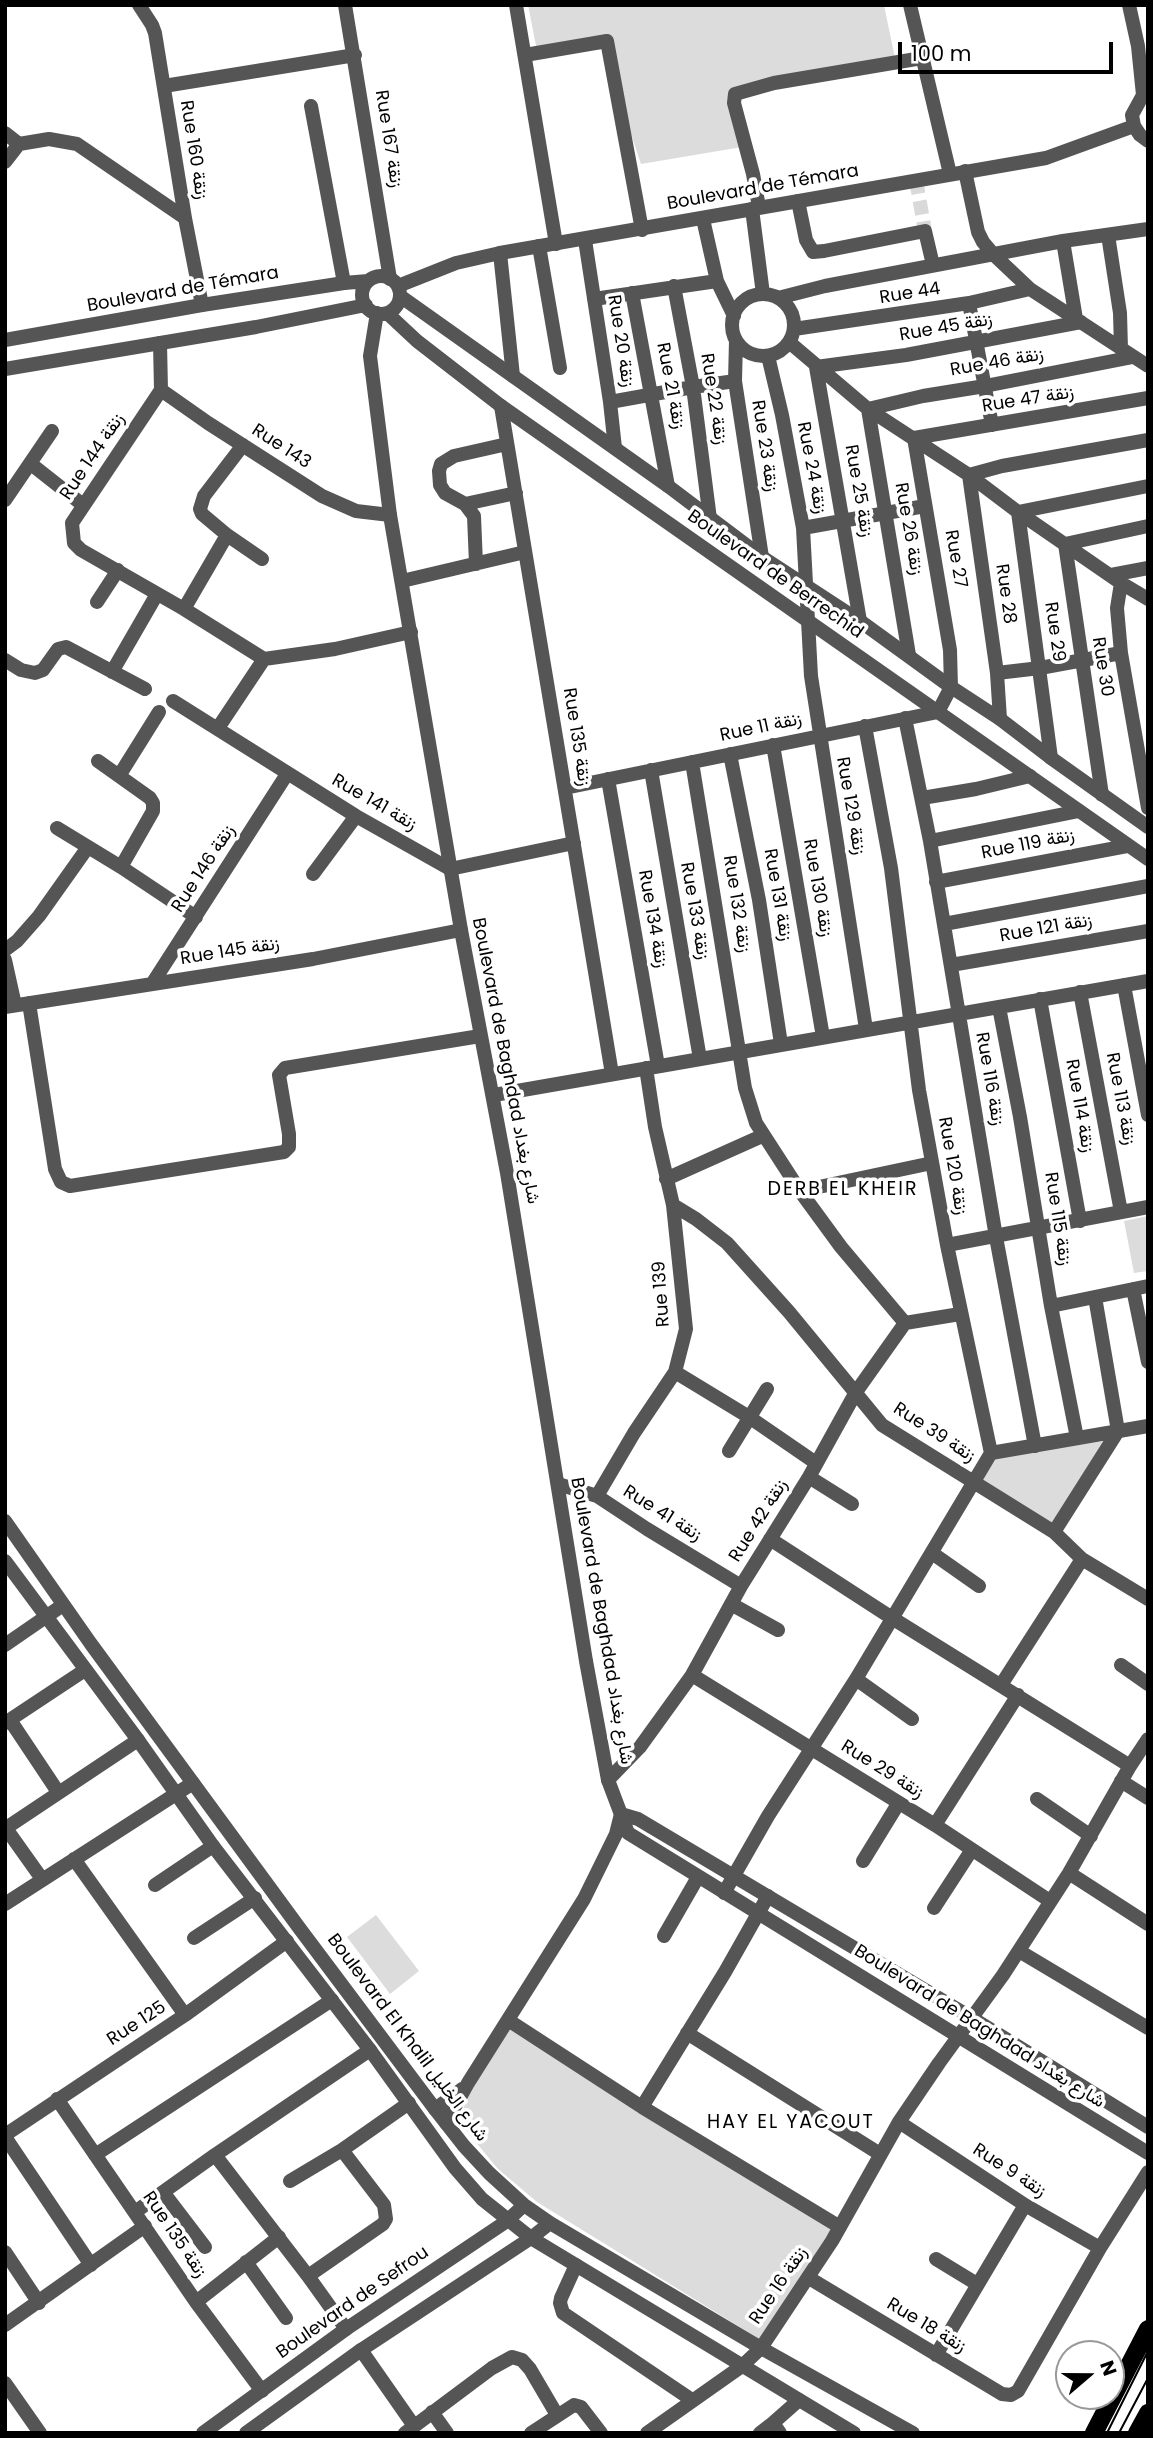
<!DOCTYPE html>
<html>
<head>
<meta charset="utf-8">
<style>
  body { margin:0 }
  #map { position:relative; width:1153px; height:2438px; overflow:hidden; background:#fff; font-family:Poppins,sans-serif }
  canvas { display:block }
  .frame { position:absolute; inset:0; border:7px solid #000; pointer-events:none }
  .north { position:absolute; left:1055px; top:2340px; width:70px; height:70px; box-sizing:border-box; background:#fff; border:2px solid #999; border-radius:50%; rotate:70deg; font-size:19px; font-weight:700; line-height:28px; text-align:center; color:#000 }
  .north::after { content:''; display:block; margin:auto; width:24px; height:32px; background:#000; clip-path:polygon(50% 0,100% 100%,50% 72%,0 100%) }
  .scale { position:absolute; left:898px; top:42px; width:215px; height:32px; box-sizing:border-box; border:4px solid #000; border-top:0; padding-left:9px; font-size:21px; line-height:24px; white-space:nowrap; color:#000; -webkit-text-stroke:5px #fff; paint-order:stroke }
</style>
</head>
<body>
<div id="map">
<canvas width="1153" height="2438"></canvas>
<div class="frame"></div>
<div class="north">N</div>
<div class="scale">100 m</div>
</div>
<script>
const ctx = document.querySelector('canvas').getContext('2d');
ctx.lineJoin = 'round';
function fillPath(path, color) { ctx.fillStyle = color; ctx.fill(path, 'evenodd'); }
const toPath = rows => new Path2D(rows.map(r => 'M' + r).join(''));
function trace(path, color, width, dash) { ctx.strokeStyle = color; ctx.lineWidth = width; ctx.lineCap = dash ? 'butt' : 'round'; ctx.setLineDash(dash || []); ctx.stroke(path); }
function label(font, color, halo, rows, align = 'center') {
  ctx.font = font + ' Poppins,Vazirmatn,sans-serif'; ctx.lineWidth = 7; ctx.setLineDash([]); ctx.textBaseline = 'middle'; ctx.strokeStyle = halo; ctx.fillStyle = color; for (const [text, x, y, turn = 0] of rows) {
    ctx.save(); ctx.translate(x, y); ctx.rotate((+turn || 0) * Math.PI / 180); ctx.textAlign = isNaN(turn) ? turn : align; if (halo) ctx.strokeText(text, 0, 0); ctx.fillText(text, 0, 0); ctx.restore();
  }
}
const green = toPath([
  [528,5,884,5,895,58,731,95,742,147,641,164,603,49,538,56],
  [1148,1216,1148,1271,1134,1273,1124,1221],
  [1105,1441,1052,1527,980,1482,997,1457],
  [376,1915,419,1971,390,1994,347,1937],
  [508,2022,838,2229,764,2342,537,2202,498,2169,460,2123,470,2083]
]);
const minorTunnel = toPath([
  [916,180,925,231]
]);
const minor = toPath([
  [139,5,152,25,155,33,185,218,202,305],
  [345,5,390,279],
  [516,5,556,244],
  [910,5,950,174],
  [525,55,607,41,642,230],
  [164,86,355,55],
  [311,106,344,283],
  [5,133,19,144],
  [19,144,49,139,77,144,185,218],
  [5,162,19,144],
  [965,171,978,232,983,242,994,255,1030,289,1148,366],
  [798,201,806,240,813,252,824,251,925,231,933,265],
  [759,207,753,174,734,103,735,94,774,83,922,58],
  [752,209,763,294],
  [703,219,717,281,734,316],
  [1108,235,1120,313,1121,349],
  [585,240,610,402,615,448],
  [1063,241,1076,319],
  [539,246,560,368],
  [500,253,513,376],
  [674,286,693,387,710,519],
  [632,293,668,486],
  '732 325a31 31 0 1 1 62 0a31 31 0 1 1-62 0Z',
  [778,298,825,286,1063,241,1148,229],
  [594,299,717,281],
  [969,303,992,425],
  [794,329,969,303,1030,289],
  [736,340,735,381,762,557],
  [789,342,868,409,969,475,1018,512,1121,583,1148,599],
  [160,343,161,390,72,523,74,543,81,550,184,609,264,659,335,649,411,632],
  [768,356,782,415,803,528,811,676,866,1029],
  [161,390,208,423,322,496,356,511,390,515],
  [610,402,693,387,735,381],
  [501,406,612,1074],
  [243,445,204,496,200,509,202,514,227,535,262,559],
  [31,464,83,505],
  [5,500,52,431],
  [465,504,516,493],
  [803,528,925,506],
  [476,564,474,516,465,504,445,493,440,485,439,471,441,464,454,456,507,444],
  [1111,575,1148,568],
  [402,581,525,552],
  [1121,583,1117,608,1121,653,1148,808],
  [97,602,118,570],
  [184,609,227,535],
  [860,621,816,367,906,355,1081,322],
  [909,655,868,409,923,396,985,386,1133,357],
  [5,660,21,670,35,673,43,670,58,649,66,647,145,689],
  [112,672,157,594],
  [997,673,1040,668,1121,653],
  [173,701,356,816,450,869,574,843],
  [905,718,930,841,996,1237,1035,1446],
  [1000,719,997,673,969,475,1002,466,1148,440],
  [865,726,891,868,919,1090,947,1245,991,1453],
  [218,728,264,659],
  [773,745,823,1037],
  [730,754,759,900,781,1044],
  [1051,758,1018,512,1148,486],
  [98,761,150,798,153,803,153,811,121,867],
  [692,762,745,1088,756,1123,800,1191,841,1247,905,1323],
  [651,770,700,1059],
  [119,776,159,712],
  [608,779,658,1066],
  [565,788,938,712,951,687,950,650,914,438,1148,398],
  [1102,795,1065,544,1148,526],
  [922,798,976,789,1030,776],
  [57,828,121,867,196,917],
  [930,841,1079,811],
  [313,874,356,816],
  [936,882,1127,846],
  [944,924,1148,886],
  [5,950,17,941,39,916,88,847],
  [5,960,15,1005],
  [951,965,1148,931],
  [152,984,287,774],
  [1124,985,1148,1115],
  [1080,992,1121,1212],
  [1040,999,1080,1221],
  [29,1003,55,1169,61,1182,70,1186,284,1152,289,1147,289,1134,279,1075,285,1068,480,1036],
  [5,1007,313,959,461,930],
  [999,1007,1020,1117,1051,1306,1077,1438],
  [494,1095,1148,981],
  [666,1179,762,1136],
  [800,1191,932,1163],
  [673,1205,696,1219,727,1243,789,1312,882,1425,1054,1532,1082,1559,1148,1599],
  [947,1245,1148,1207],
  [1133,1289,1148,1362],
  [1051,1306,1148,1286],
  [675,1372,749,1417,816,1463],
  [729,1451,767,1389],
  [991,1453,1148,1426],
  [809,1477,852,1504],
  [558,1484,597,1496,647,1529,741,1586],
  [597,1496,634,1433,675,1372,686,1329,673,1205,655,1127,646,1068],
  [1054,1532,1118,1431,1095,1297],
  [770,1539,892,1618,1130,1766],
  [932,1553,979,1586],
  [731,1604,778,1630],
  [5,1645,63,1605],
  [1121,1665,1148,1684],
  [692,1675,935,1825,1050,1901],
  [856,1679,912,1719],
  [1001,1685,1082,1559],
  [10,1720,58,1792],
  [5,1723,85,1670],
  [608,1780,640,1747,692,1675,741,1586,809,1477,856,1392,905,1323,960,1314],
  [1121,1781,1148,1798],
  [1037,1799,1091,1836],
  [935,1825,1018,1695],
  [5,1827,42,1879],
  [6,1828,138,1740],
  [74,1859,185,2015],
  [863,1861,898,1804],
  [1069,1873,1148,1924],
  [155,1885,213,1846],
  [724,1893,768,1816,856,1679,991,1453],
  [5,1904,193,1783],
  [934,1908,971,1851],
  [664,1936,698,1877],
  [194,1938,255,1898],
  [1019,1951,1148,2028],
  [508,2020,642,2107,840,2227],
  [687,2033,880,2154],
  [57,2099,196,2302,262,2391],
  [642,2107,725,1972,768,1896],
  [435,2109,462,2089],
  [899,2122,1025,2205,1100,2248],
  [446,2123,468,2083,584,1899,616,1834,621,1814],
  [5,2135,185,2015,287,1941],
  [5,2137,91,2265],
  [95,2155,332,2000],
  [215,2155,308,2276,346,2329],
  [290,2181,342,2150,409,2103],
  [163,2192,205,2247],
  [135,2212,215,2155,370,2050],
  [5,2252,39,2303],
  [936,2259,977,2284],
  [246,2262,286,2318],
  [576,2265,561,2298,560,2303,563,2313,692,2400],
  [308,2276,383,2224,386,2219,384,2205,342,2150],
  [809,2278,1002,2394,1011,2395,1018,2391,1100,2248,1148,2172],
  [196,2302,279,2237],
  [5,2325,145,2226],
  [361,2350,414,2426],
  [936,2355,1025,2205],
  [5,2383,40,2433],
  [432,2412,447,2433],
  [405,2433,492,2368,512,2357,522,2360,530,2369,557,2415],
  [531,2433,574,2405,581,2407,601,2433],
  [647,2433,742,2366,761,2348,832,2241,899,2122,939,2063,1003,1975,1069,1873,1130,1766,1148,1739],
  [760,2433,773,2423],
  [780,2433,773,2423,799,2400]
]);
const tertiary = toPath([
  [1129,5,1138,46,1143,95],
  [1148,92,1143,95,1132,115,1134,126,1140,135,1148,141],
  '362 295a19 19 0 1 1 38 0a19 19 0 1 1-38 0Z',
  [398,286,456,263,500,253,1046,158,1134,126],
  [400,296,668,486,762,557,860,621,951,687,1000,719,1051,758,1148,827],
  [377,313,370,356,390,515,461,930,507,1173,586,1661,608,1780,628,1833,1148,2153],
  [387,313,417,341,501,406,1148,859],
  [5,340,202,305,344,283,368,281],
  [5,369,256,327,366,305],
  [5,1521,91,1644,300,1929,435,2109,464,2146,489,2173,524,2205,550,2223,761,2348,913,2433],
  [5,1561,138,1740,213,1846,370,2050,455,2168,482,2199,531,2238,854,2433],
  [621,1814,638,1819,972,2018,1148,2127],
  [203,2433,346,2329,507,2221,524,2205],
  [246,2433,361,2350,531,2238,550,2223]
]);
const primary = toPath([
  [1094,2433,1148,2329],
  [1137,2433,1148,2413]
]);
const tram = toPath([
  [1107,2433,1148,2351],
  [1119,2433,1148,2378]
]);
const streetNames = [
  ["Rue 167 زنقة",388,139,81],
  ["Rue 160 زنقة",193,150,81],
  ["Boulevard de Témara",763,188,-10],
  ["Boulevard de Témara",183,290,-10],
  ["Rue 44",910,294,-9],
  ["Rue 45 زنقة",946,328,-10],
  ["Rue 20 زنقة",620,341,81],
  ["Rue 46 زنقة",997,363,-10],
  ["Rue 21 زنقة",670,386,79],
  ["Rue 22 زنقة",713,399,81],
  ["Rue 47 زنقة",1028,400,-9],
  ["Rue 23 زنقة",764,446,81],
  ["Rue 143",281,447,33],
  ["Rue 144 زنقة",93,457,-56],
  ["Rue 24 زنقة",811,468,79],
  ["Rue 25 زنقة",858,491,80],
  ["Rue 26 زنقة",908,529,80],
  ["Rue 27",955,559,80],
  ["Boulevard de Berrechid",775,575,35],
  ["Rue 28",1005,594,82],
  ["Rue 29",1054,632,82],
  ["Rue 30",1102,667,81],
  ["Rue 11 زنقة",761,728,-12],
  ["Rue 135 زنقة",576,737,81],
  ["Rue 141 زنقة",374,803,30],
  ["Rue 129 زنقة",850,806,80],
  ["Rue 119 زنقة",1028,845,-11],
  ["Rue 146 زنقة",204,869,-57],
  ["Rue 130 زنقة",817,888,80],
  ["Rue 131 زنقة",777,895,80],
  ["Rue 132 زنقة",736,904,81],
  ["Rue 133 زنقة",694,911,80],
  ["Rue 134 زنقة",652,919,80],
  ["Rue 121 زنقة",1046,929,-10],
  ["Rue 145 زنقة",230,952,-9],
  ["Boulevard de Baghdad شارع بغداد",505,1061,79],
  ["Rue 116 زنقة",989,1079,80],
  ["Rue 113 زنقة",1120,1099,79],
  ["Rue 114 زنقة",1079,1106,80],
  ["Rue 120 زنقة",952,1166,80],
  ["Rue 115 زنقة",1057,1219,81],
  ["Rue 139",662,1294,-94],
  ["Rue 39 زنقة",934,1433,33],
  ["Rue 41 زنقة",662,1514,32],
  ["Rue 42 زنقة",759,1521,-58],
  ["Boulevard de Baghdad شارع بغداد",601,1621,80],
  ["Rue 29 زنقة",882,1770,32],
  ["Rue 125",137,2024,-33],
  ["Boulevard de Baghdad شارع بغداد",979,2027,32],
  ["Boulevard El Khalil شارع الخليل",407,2038,53],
  ["Rue 9 زنقة",1009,2171,33],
  ["Rue 135 زنقة",174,2235,56],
  ["Rue 16 زنقة",779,2286,-56],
  ["Boulevard de Sefrou",353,2303,-35],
  ["Rue 18 زنقة",926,2326,31]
];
const neighbourhoodNames = [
  ["DERB EL KHEIR",843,1190],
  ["HAY EL YACOUT",791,2123]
];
fillPath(green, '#dcdcdc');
trace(minorTunnel, '#d9d9d9', 14, [14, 7]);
trace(minor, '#555', 14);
trace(tertiary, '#555', 14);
trace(primary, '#000', 18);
trace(tram, '#000', 2);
label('18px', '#000', '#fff', streetNames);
ctx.letterSpacing = '2px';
label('19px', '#000', '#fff', neighbourhoodNames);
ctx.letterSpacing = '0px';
</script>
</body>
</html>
